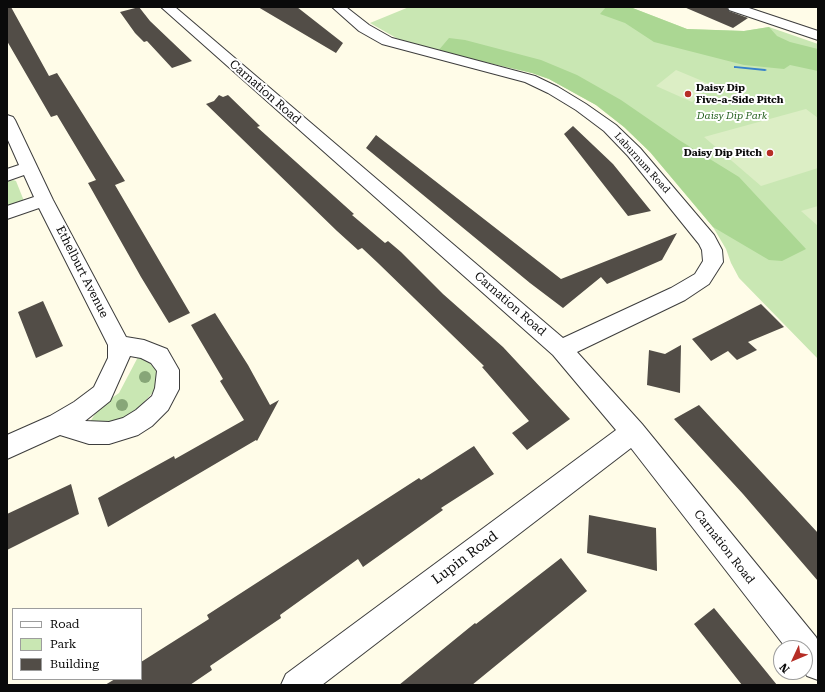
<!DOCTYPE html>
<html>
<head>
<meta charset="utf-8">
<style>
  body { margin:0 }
  #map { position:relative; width:825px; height:692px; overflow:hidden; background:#fffce8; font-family:"Roboto Serif",serif }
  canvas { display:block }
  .frame { position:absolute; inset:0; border:8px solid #0a0a0a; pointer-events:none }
  .legend { position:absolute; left:12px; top:608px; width:130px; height:72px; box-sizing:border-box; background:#fff; border:1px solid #9d9d9d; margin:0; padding:5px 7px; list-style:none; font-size:12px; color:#0a0a0a }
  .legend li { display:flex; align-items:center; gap:8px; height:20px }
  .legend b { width:20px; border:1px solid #9d9d9d }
  .north { position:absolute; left:773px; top:640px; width:40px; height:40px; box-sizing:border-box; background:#fff; border:1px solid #9d9d9d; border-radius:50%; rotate:226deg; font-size:11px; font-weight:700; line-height:16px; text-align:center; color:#0a0a0a }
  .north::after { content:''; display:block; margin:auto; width:14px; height:18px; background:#b62e26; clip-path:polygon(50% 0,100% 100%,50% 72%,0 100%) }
</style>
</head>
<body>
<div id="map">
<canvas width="825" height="692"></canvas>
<div class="frame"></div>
<ul class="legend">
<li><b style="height:5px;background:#fff"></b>Road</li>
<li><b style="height:11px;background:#c9e7b3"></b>Park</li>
<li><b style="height:11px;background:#524d47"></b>Building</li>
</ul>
<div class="north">N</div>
</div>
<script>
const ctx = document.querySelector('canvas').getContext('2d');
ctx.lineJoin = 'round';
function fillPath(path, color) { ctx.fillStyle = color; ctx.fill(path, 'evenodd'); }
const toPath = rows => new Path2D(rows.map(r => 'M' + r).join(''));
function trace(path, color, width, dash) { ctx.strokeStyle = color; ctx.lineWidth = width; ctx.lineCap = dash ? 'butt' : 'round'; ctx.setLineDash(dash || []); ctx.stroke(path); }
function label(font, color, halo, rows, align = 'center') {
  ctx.font = font + ' "Roboto Serif",serif'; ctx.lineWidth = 4; ctx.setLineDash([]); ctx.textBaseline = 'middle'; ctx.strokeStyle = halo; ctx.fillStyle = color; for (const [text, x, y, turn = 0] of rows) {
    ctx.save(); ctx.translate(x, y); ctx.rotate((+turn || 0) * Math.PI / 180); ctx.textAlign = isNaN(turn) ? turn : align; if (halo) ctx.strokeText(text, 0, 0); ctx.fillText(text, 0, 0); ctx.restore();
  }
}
const green = toPath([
  [409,7,630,7,687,29,744,31,769,27,818,44,818,359,739,278,731,263,726,249,713,227,650,152,624,127,596,105,549,79,532,73,438,51,398,39,370,23],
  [13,180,16,181,24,201,7,208,7,182],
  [138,357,149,362,158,371,155,390,134,413,121,423,90,422,100,406,119,393]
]);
const forest = toPath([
  [606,7,630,7,687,29,744,31,769,27,777,36,790,42,818,49,818,71,790,65,784,69,744,65,654,42,625,23,600,14],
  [449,38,465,40,541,60,577,75,621,100,679,140,739,177,806,249,782,261,769,260,713,227,650,152,624,127,596,105,549,79,532,73,438,51]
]);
const pitch = toPath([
  [676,70,712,85,692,102,656,86],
  [806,109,818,118,818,168,761,186,704,137],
  [818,206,818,226,801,211]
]);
const stream = toPath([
  [734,66,765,69,767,70,765,71,736,68,734,68,734,66]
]);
const building = toPath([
  [7,7,11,7,49,76,57,73,125,181,115,185,190,313,169,323,141,277,88,183,96,180,57,115,51,117,7,41],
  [139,7,150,21,192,61,172,68,147,41,144,42,135,33,120,12],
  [258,7,297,7,343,43,336,53],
  [684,7,727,7,729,11,748,18,733,28],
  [219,95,223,97,228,95,260,126,257,127,354,214,352,215,385,243,388,241,401,252,443,294,503,347,570,419,527,450,512,433,529,421,482,367,484,366,379,264,362,248,358,250,337,231,206,104,214,101],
  [573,126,613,164,651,211,628,216,564,134],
  [376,135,561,279,677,233,662,260,607,284,601,277,563,308,530,283,366,148],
  [43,301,63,346,36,358,18,312],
  [761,304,784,327,748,342,757,350,737,360,728,351,711,361,692,339],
  [215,313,248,365,270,405,279,400,257,441,256,440,108,527,98,498,174,456,175,459,244,420,220,381,223,379,191,325],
  [681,345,680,393,647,385,649,350,665,354],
  [699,405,818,533,818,581,743,494,674,419],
  [474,446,494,474,441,508,443,510,363,567,358,559,280,615,281,618,210,666,212,670,190,685,105,685,115,679,141,679,141,662,209,619,207,615,419,478,421,480],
  [71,484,79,514,7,550,7,514],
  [589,515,656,528,657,571,587,553],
  [561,558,587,591,472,685,399,685,475,623,476,624],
  [714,608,760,664,777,685,742,685,694,624]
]);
const minor = toPath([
  [161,7,175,7,563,338,671,288,695,274,703,261,702,250,699,244,628,156,604,131,576,110,548,93,525,82,382,44,359,31,332,7,346,7,369,25,392,38,535,76,558,87,586,104,616,125,640,148,714,235,722,250,723,262,709,284,685,300,577,352,642,424,816,637,818,641,818,680,807,676,804,672,805,648,786,648,631,448,322,685,281,685,286,674,616,430,553,355,161,7],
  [728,7,746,7,818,31,818,40,729,10,728,7],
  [7,115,13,117,15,120,53,200,126,337,144,340,167,349,179,370,179,389,168,410,152,426,138,435,109,444,89,444,60,435,7,459,7,435,50,416,74,402,94,387,108,358,108,345,39,208,7,219,7,206,34,197,24,175,7,181,7,169,19,165,7,138,7,115],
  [130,356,141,358,151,363,157,371,155,388,152,396,136,410,123,418,109,422,85,421,110,401,130,356]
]);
const trees = [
  [145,377],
  [122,405]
];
const markers = [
  [688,94,4,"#b62e26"],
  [770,153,4,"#b62e26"]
];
const farPoinames = [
  ["Daisy Dip",696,88],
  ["Five-a-Side Pitch",696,100],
  ["Daisy Dip Pitch",762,153,"right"]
];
const farParknames = [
  ["Daisy Dip Park",732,116]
];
const farStreetnames = [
  ["Laburnum Road",642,163,48]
];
const streetNames = [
  ["Carnation Road",265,92,41],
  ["Ethelburt Avenue",82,272,63],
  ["Carnation Road",510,304,41],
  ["Carnation Road",724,547,52]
];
const nearStreetnames = [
  ["Lupin Road",465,558,-37]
];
fillPath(green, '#c9e7b3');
fillPath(forest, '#abd793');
fillPath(pitch, '#dceec5');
fillPath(stream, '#3781ca');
fillPath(building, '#524d47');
trace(minor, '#3d3d3d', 2);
fillPath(minor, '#fff');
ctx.fillStyle = '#87a678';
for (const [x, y] of trees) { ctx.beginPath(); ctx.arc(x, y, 6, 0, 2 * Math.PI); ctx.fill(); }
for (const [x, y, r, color] of markers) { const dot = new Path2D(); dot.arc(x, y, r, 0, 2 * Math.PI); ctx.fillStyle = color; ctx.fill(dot); trace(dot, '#fff', 1.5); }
label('bold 10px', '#0a0a0a', '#fff', farPoinames, 'left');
label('italic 10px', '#245f1d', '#fff', farParknames);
label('10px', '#0a0a0a', '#fff', farStreetnames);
label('12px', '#0a0a0a', '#fff', streetNames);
label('14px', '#0a0a0a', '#fff', nearStreetnames);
</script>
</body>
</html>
